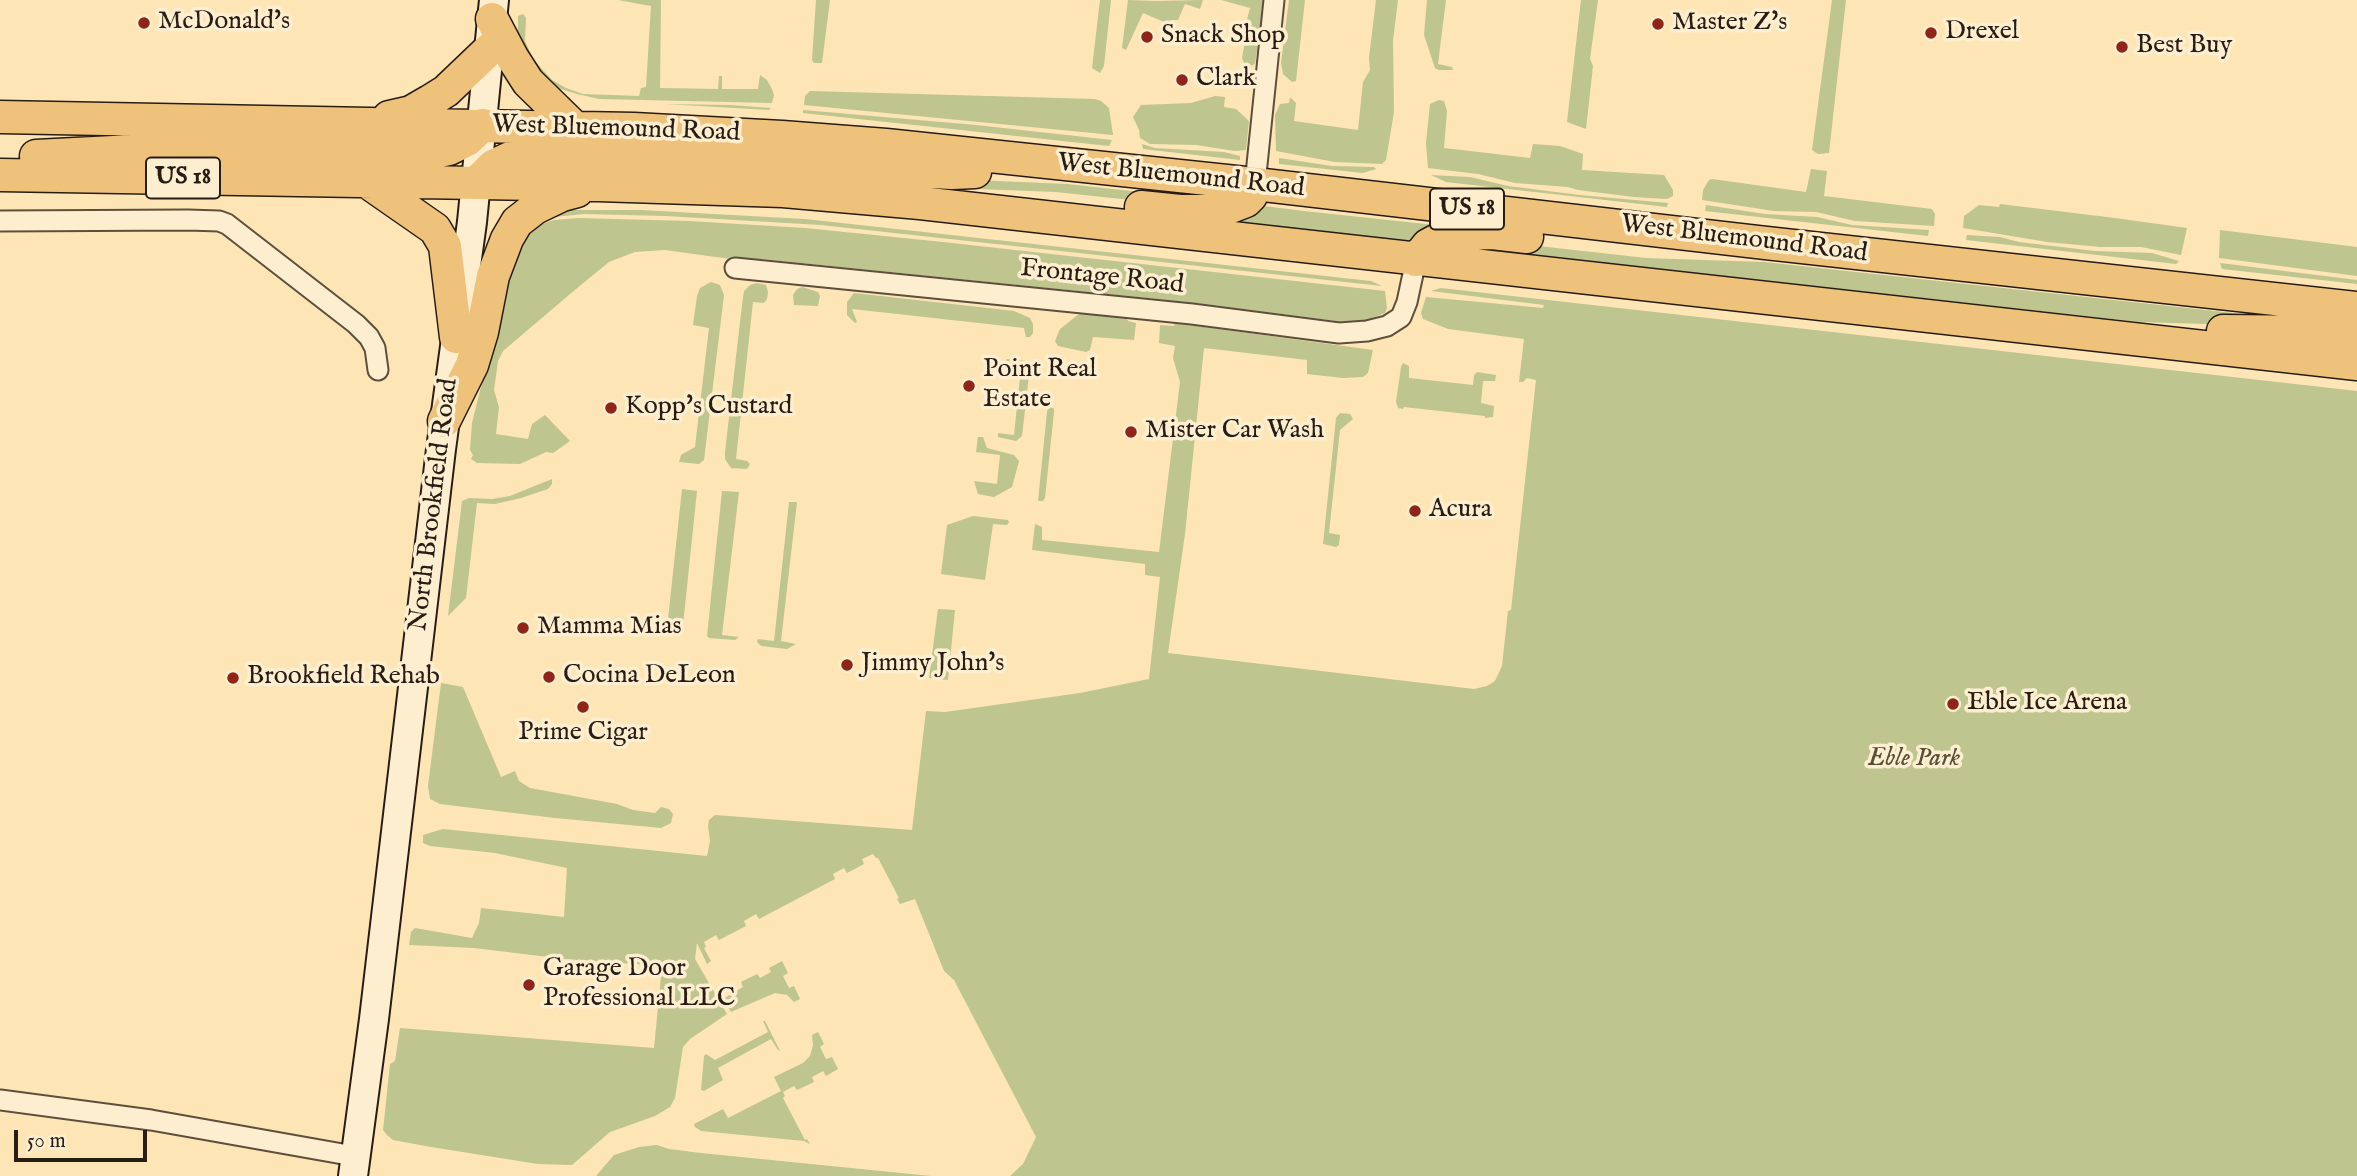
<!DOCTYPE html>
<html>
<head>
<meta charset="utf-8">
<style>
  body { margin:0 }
  #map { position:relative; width:2357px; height:1176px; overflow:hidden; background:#fde5b6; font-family:"IM FELL English",serif }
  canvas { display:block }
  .scale { position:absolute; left:14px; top:1130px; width:133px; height:32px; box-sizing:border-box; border:4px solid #281d14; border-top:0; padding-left:9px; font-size:21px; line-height:24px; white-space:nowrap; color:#281d14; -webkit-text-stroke:5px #feeed0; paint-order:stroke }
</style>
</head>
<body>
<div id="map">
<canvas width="2357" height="1176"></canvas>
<div class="scale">50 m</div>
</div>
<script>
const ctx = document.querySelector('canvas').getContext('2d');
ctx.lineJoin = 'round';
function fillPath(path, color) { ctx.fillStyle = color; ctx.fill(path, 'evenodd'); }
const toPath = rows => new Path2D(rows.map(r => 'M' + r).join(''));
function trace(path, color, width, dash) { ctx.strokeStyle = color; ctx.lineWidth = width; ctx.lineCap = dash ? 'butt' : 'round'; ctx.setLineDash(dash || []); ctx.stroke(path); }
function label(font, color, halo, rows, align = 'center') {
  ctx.font = font + ' "IM FELL English",serif'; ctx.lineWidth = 7; ctx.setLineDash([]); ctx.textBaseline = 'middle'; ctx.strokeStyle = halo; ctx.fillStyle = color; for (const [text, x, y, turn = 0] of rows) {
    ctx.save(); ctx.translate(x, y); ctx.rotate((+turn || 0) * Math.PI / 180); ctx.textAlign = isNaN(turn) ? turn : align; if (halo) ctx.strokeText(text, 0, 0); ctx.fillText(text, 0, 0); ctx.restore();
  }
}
const green = toPath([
  [618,0,661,0,660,88,718,89,719,76,722,76,722,89,758,89,760,75,767,80,772,89,774,95,772,103,599,99,577,94,555,87,545,80,518,41,518,16,523,14,526,18,525,41,533,59,552,80,566,88,583,94,639,96,641,88,646,87,651,6],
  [816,0,830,0,822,63,814,63,812,60],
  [1100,0,1111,0,1104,66,1100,73,1092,68],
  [1128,0,1155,1,1203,0,1200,9,1185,4,1178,20,1171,20,1169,24,1143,13,1126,50,1122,48],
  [1221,0,1262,0,1264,2,1255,64,1250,66,1244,63,1242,58,1248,24,1246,23,1250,8],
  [1289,0,1305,0,1296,81,1292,82,1283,74,1281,63],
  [1376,0,1398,0,1393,41,1394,112,1386,160,1382,164,1335,162,1276,151,1275,115,1280,104,1289,103,1290,97,1296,103,1294,121,1358,130,1363,82,1370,70,1369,58],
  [1427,0,1446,0,1438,64,1452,67,1453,70,1439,70,1435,68,1424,35],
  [1581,0,1598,0,1590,59,1593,66,1586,129,1567,122],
  [1832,0,1846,0,1829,153,1818,154,1812,150],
  [810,91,1095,99,1101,101,1109,108,1113,135,804,105,805,96],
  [1215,96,1225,97,1224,107,1236,109,1249,121,1246,150,1235,151,1196,145,1150,144,1140,138,1139,130,1133,117,1141,105,1191,103],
  [1439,100,1444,101,1447,111,1444,148,1530,158,1533,144,1560,146,1583,154,1582,170,1664,175,1673,190,1673,196,1667,199,1634,197,1578,190,1568,187,1515,183,1478,174,1428,168,1426,143,1430,104],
  [665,104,730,105,771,108,769,110],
  [803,110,976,125,1112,140,1109,146,803,113],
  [1142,144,1155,148,1224,152,1240,156,1240,160,1143,149],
  [1279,158,1332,166,1374,167,1376,169,1363,173,1279,164],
  [1811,169,1827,171,1824,196,1932,209,1935,214,1934,226,1855,221,1816,212,1774,211,1702,200,1703,190,1709,180,1712,179,1806,192],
  [1431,175,1470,177,1508,186,1580,195,1668,203,1667,207,1446,182],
  [883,176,1067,184,1223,201,1159,203,1056,192,925,187],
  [2000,204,2115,218,2187,228,2181,255,2141,247,2100,247,2047,242,1963,228,1964,216,1979,205,1999,207],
  [1706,205,1765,214,1817,217,1852,225,1929,230,1928,236,1705,211],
  [1264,206,1304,211,1444,226,1414,242,1240,222,1240,219,1253,215],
  [550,210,641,210,805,219,1371,281,1382,286,821,225,666,216,584,214,543,218,529,225,517,246,493,312,497,286,518,232,527,221],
  [578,218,689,221,805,228,943,242,1385,291,1387,308,1385,313,1375,317,1360,322,1344,322,1186,302,761,259,745,261,665,250,635,252,609,262,576,289,503,351,498,361,494,390,499,407,496,434,528,439,532,424,545,415,570,441,553,453,546,452,520,464,477,463,471,459,473,455,470,450,472,423,505,290,522,245,532,228,536,226,554,220],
  [2220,230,2357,247,2357,276,2219,258],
  [1967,235,2000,237,2019,242,2095,251,2152,253,2179,261,2176,264,1966,240],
  [1485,240,1646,258,1764,262,2334,324,2274,326,2139,322,1453,246],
  [2220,263,2357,280,2357,284,2222,269],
  [711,282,720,285,724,295,704,460,699,464,679,462,681,455,695,447,709,328,693,325,697,296,700,288],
  [757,283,766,285,768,292,767,299,764,303,753,302,736,459,747,461,750,464,747,469,731,468,725,459,725,452,742,305,744,291,750,285],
  [802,287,818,292,820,296,818,306,794,305,793,295,797,289],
  [1441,288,2357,391,2357,1176,1010,1176,1023,1164,1036,1137,954,980,944,971,915,899,900,904,897,899,899,898,878,858,876,858,873,854,862,859,864,864,847,873,844,868,833,874,835,879,759,919,756,914,744,921,746,926,719,940,716,935,704,942,706,947,704,948,711,961,707,964,697,943,695,959,727,1014,690,1039,683,1047,675,1098,670,1107,655,1116,610,1132,572,1165,538,1164,431,1147,393,1140,387,1135,383,1130,390,1064,395,1061,400,1028,654,1048,662,966,565,959,474,948,409,945,411,932,415,928,472,938,479,923,481,908,564,917,567,868,495,853,430,846,423,843,423,835,443,829,707,856,710,841,708,826,709,820,715,815,912,830,926,711,945,712,1080,693,1149,679,1160,577,1145,575,1145,564,1032,550,1035,524,1042,527,1042,540,1159,552,1180,382,1173,358,1175,346,1159,343,1160,325,1174,326,1175,323,1373,350,1368,373,1363,377,1343,378,1307,374,1307,360,1204,348,1185,534,1168,653,1474,689,1487,686,1495,681,1502,666,1508,611,1511,610,1536,380,1527,378,1523,382,1519,382,1524,339,1448,329,1423,319,1421,313,1426,297,1543,308,1544,305,1431,291],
  [854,293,1014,311,1030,318,1033,324,1033,333,1030,337,1026,337,1024,328,852,309,857,322,855,323,847,315,847,302],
  [1079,314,1126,317,1128,321,1136,323,1134,340,1093,337,1090,350,1086,352,1058,346,1055,341,1060,329],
  [1007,359,1026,361,1030,366,1022,436,1016,441,998,437,998,433,1014,435,1021,368,1006,365,1005,361],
  [1403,363,1409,366,1409,378,1473,385,1474,375,1477,372,1496,375,1495,381,1483,381,1481,403,1494,406,1493,417,1485,418,1485,416,1404,407,1403,409,1398,408,1396,402,1401,367],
  [1051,407,1054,409,1054,412,1045,498,1043,501,1038,501,1047,412,1048,408],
  [1340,413,1350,414,1353,419,1340,430,1329,533,1340,535,1339,545,1336,547,1323,544,1336,418],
  [978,437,983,437,987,448,1014,455,1019,461,1012,487,994,497,978,494,974,481,997,484,1000,455,976,452],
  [552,479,552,484,548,489,521,498,495,504,477,503,466,598,448,616,462,501,469,498,492,499,510,496],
  [682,489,697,491,683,625,681,626,672,625,668,619],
  [722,491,739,492,722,635,739,637,735,640,709,638,707,636],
  [789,502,797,502,781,641,796,644,787,649,761,646,757,642,758,639,774,641],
  [973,516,1008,520,1009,522,1007,525,993,524,985,580,941,574,947,525],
  [938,609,955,610,948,680,929,678],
  [441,683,463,687,501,777,515,771,519,781,530,788,617,804,633,810,655,813,661,807,669,809,673,814,671,823,661,828,555,818,440,804,430,799,428,786],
  [782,961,788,973,783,976,789,988,794,986,800,999,794,1002,787,995,775,993,731,1012,723,999,743,987,741,982,757,974,760,978,771,972,769,968],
  [763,1021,765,1021,780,1051,778,1050,771,1039,718,1068,723,1080,704,1091,701,1090,704,1056,706,1054,715,1060,768,1032],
  [818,1032,824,1044,820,1047,826,1059,832,1057,838,1069,826,1076,823,1071,812,1077,814,1082,797,1090,794,1086,783,1092,785,1096,783,1098,805,1140,807,1139,810,1144,804,1141,701,1131,695,1127,694,1124,723,1109,728,1118,781,1091,774,1077,803,1063,810,1056,813,1045,812,1035],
  [657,1145,669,1149,701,1153,931,1176,596,1176,614,1155,639,1147]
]);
const street = toPath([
  [1255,184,1274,0],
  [0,221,188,220,219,221,227,224,356,324,369,337,375,348,378,370],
  [735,268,1192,314,1339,333,1367,331,1387,326,1401,317,1407,302,1416,260],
  [0,1100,151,1120,354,1156]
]);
const secondary = toPath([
  [353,1176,374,1019,441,449,472,222,494,0]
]);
const primary = toPath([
  [492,19,512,57,528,82,575,128],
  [0,117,634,129,782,137,886,145,1255,184,1766,243,2357,308],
  [389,117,411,112,430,101,446,91,490,49],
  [36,156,153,150,427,154,449,149,467,140,483,125],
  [0,175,598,185,783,191,920,203,2357,364],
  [366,181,435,229,445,246,456,337],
  [476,183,493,166,510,158,533,155,663,158,952,173,975,172],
  [1141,207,1180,211,1220,211,1246,201,1251,196,1255,184],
  [1416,260,1428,245,1443,237,1462,234,1492,233,1527,237],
  [2223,331,2321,332,2357,336],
  [444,421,472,365,482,332,493,276,507,239,517,222,535,208,562,195,577,191]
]);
const markers = [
  [144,23,7,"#8f2418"],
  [1658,24,7,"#8f2418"],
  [1931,33,7,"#8f2418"],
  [1147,37,7,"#8f2418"],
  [2122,47,7,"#8f2418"],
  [1182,80,7,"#8f2418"],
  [969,386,7,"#8f2418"],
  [611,408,7,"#8f2418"],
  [1131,432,7,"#8f2418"],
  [1415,511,7,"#8f2418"],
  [523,628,7,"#8f2418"],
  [847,665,7,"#8f2418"],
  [549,677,7,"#8f2418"],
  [233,678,7,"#8f2418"],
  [1953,704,7,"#8f2418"],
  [583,707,7,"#8f2418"],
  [529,985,7,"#8f2418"]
];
const shields = [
  [183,178,74],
  [1467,209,74]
];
const shieldNames = [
  ["US 18",183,178],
  ["US 18",1467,209]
];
const poiNames = [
  ["McDonald's",158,23],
  ["Master Z's",1672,24],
  ["Drexel",1945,33],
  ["Snack Shop",1161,37],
  ["Best Buy",2136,47],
  ["Clark",1196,80],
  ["Point Real",983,371],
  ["Estate",983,401],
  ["Kopp's Custard",625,408],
  ["Mister Car Wash",1145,432],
  ["Acura",1429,511],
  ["Mamma Mias",537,628],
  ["Jimmy John's",861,665],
  ["Cocina DeLeon",563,677],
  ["Brookfield Rehab",247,678],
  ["Eble Ice Arena",1967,704],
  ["Prime Cigar",583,734,"center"],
  ["Garage Door",543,970],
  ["Professional LLC",543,1000]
];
const streetNames = [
  ["West Bluemound Road",616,130,2],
  ["West Bluemound Road",1181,177,6],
  ["West Bluemound Road",1744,240,7],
  ["Frontage Road",1102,278,6],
  ["North Brookfield Road",435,505,-83]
];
const parkNames = [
  ["Eble Park",1914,760]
];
fillPath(green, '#bec58f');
trace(street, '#5d4f3c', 23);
trace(secondary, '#281d14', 32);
trace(primary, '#281d14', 35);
trace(street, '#feeed0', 19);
trace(secondary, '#feeed0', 28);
trace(primary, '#eec27b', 32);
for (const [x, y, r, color] of markers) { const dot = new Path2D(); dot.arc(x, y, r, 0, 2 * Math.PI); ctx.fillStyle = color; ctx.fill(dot); trace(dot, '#feeed0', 2.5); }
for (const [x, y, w] of shields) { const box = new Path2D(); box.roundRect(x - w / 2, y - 20.5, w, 41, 5); ctx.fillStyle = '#feeed0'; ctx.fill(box); trace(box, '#281d14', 2); }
label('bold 24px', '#281d14', null, shieldNames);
label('26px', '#281d14', '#feeed0', poiNames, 'left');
label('26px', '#281d14', '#feeed0', streetNames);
label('italic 26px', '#554f39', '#feeed0', parkNames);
</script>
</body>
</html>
